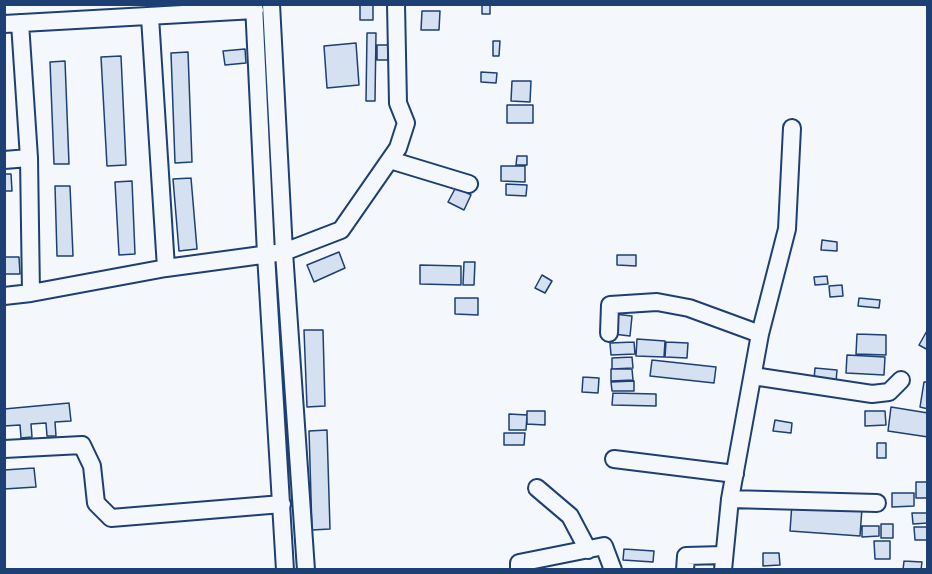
<!DOCTYPE html>
<html>
<head>
<meta charset="utf-8">
<style>
  body { margin:0 }
  #map { position:relative; width:932px; height:574px; overflow:hidden; background:#f4f7fb; font-family:Manrope,sans-serif }
  canvas { display:block }
  .frame { position:absolute; inset:0; border:6px solid #1d3f73; pointer-events:none }
</style>
</head>
<body>
<div id="map">
<canvas width="932" height="574"></canvas>
<div class="frame"></div>
</div>
<script>
const ctx = document.querySelector('canvas').getContext('2d');
ctx.lineJoin = 'round';
function fillPath(path, color) { ctx.fillStyle = color; ctx.fill(path, 'evenodd'); }
const toPath = rows => new Path2D(rows.map(r => 'M' + r).join(''));
function trace(path, color, width, dash) { ctx.strokeStyle = color; ctx.lineWidth = width; ctx.lineCap = dash ? 'butt' : 'round'; ctx.setLineDash(dash || []); ctx.stroke(path); }
const building = toPath([
  [360,4,373,4,373,20,360,20,360,4],
  [482,4,490,4,490,14,482,14,482,4],
  [422,11,440,11,439,30,421,30,422,11],
  [367,33,376,33,375,101,366,101,367,33],
  [493,41,500,41,499,56,493,56,493,41],
  [356,43,359,85,327,88,324,46,356,43],
  [377,45,388,45,388,60,377,60,377,45],
  [245,49,246,63,225,65,223,51,245,49],
  [188,52,192,162,175,163,171,53,188,52],
  [121,56,126,165,107,166,101,57,121,56],
  [65,61,69,164,54,164,50,62,65,61],
  [481,72,497,73,496,83,481,82,481,72],
  [512,81,531,81,530,102,511,101,512,81],
  [507,105,533,105,533,123,507,123,507,105],
  [517,156,527,156,527,165,516,165,517,156],
  [501,166,525,166,525,182,501,181,501,166],
  [4,174,11,174,12,191,4,191,4,174],
  [191,178,197,249,179,251,173,179,191,178],
  [132,181,135,254,119,255,115,182,132,181],
  [506,184,527,185,526,196,506,195,506,184],
  [55,186,70,186,73,256,57,256,55,186],
  [456,187,471,195,464,210,448,202,456,187],
  [822,240,837,242,837,251,821,250,822,240],
  [339,252,345,268,314,282,307,265,339,252],
  [617,255,636,255,636,266,617,265,617,255],
  [4,257,19,257,20,274,4,274,4,257],
  [464,262,475,262,474,285,463,285,464,262],
  [420,265,461,266,461,285,420,284,420,265],
  [542,275,552,281,545,293,535,288,542,275],
  [827,276,828,284,815,285,814,277,827,276],
  [842,285,843,296,830,297,829,286,842,285],
  [455,298,478,298,478,315,455,314,455,298],
  [859,298,880,300,879,308,858,306,859,298],
  [614,314,632,316,630,336,613,334,614,314],
  [928,329,928,350,919,345,928,329],
  [304,330,323,330,325,406,307,407,304,330],
  [857,334,886,335,886,355,856,354,857,334],
  [637,339,665,341,664,357,636,356,637,339],
  [634,342,635,354,611,355,610,343,634,342],
  [666,342,688,343,687,358,665,357,666,342],
  [847,355,885,357,884,375,846,373,847,355],
  [632,357,633,368,612,369,612,358,632,357],
  [652,360,716,367,714,383,650,376,652,360],
  [815,368,837,370,836,382,814,380,815,368],
  [611,369,632,369,633,380,611,381,611,369],
  [583,377,599,378,598,393,582,392,583,377],
  [634,381,634,391,612,391,611,382,634,381],
  [924,382,928,382,928,409,920,407,924,382],
  [613,393,656,394,656,406,612,405,613,393],
  [69,403,71,421,55,422,56,436,47,436,46,423,31,424,32,437,21,438,20,425,4,426,4,409,69,403],
  [891,407,928,413,928,437,888,431,891,407],
  [527,411,545,411,545,425,527,424,527,411],
  [865,411,885,411,886,425,865,426,865,411],
  [509,414,527,415,526,430,509,430,509,414],
  [775,420,792,423,791,433,773,431,775,420],
  [327,430,330,529,312,530,309,431,327,430],
  [504,433,525,433,524,445,504,445,504,433],
  [877,443,886,443,886,458,877,458,877,443],
  [34,468,36,487,4,489,4,470,34,468],
  [916,482,928,482,928,498,916,498,916,482],
  [892,493,914,493,914,506,892,507,892,493],
  [792,503,862,508,860,536,790,531,792,503],
  [912,513,928,513,928,523,913,524,912,513],
  [881,524,893,524,893,538,881,538,881,524],
  [862,526,879,526,879,536,862,537,862,526],
  [914,527,928,527,928,540,915,540,914,527],
  [874,541,890,541,890,559,875,559,874,541],
  [624,549,654,551,653,562,623,560,624,549],
  [763,553,779,553,780,565,763,566,763,553],
  [904,561,922,562,921,570,903,570,904,561]
]);
const minor = toPath([
  [254,4,266,254,285,570],
  [271,4,284,252,306,570],
  [150,17,166,268],
  [20,23,29,158,31,293],
  [4,24,255,10],
  [4,160,29,158],
  [390,160,469,184],
  [4,296,31,293,166,268,284,252,341,230,398,148,406,123,398,103,396,4],
  [609,333,610,305,657,302,689,308,760,334,730,499,723,570],
  [760,334,787,229,792,128],
  [753,376,872,394,889,392,901,380],
  [4,449,82,445,92,466,96,503,111,518,282,504],
  [614,459,735,474],
  [537,488,570,516,588,550],
  [730,499,877,503],
  [519,570,519,563,604,546,613,570],
  [685,570,686,556,723,555]
]);
fillPath(building, '#d5e0f0');
trace(building, '#1d3f73', 1.5);
trace(minor, '#1d3f73', 20);
trace(minor, '#f4f7fb', 16);
</script>
</body>
</html>
